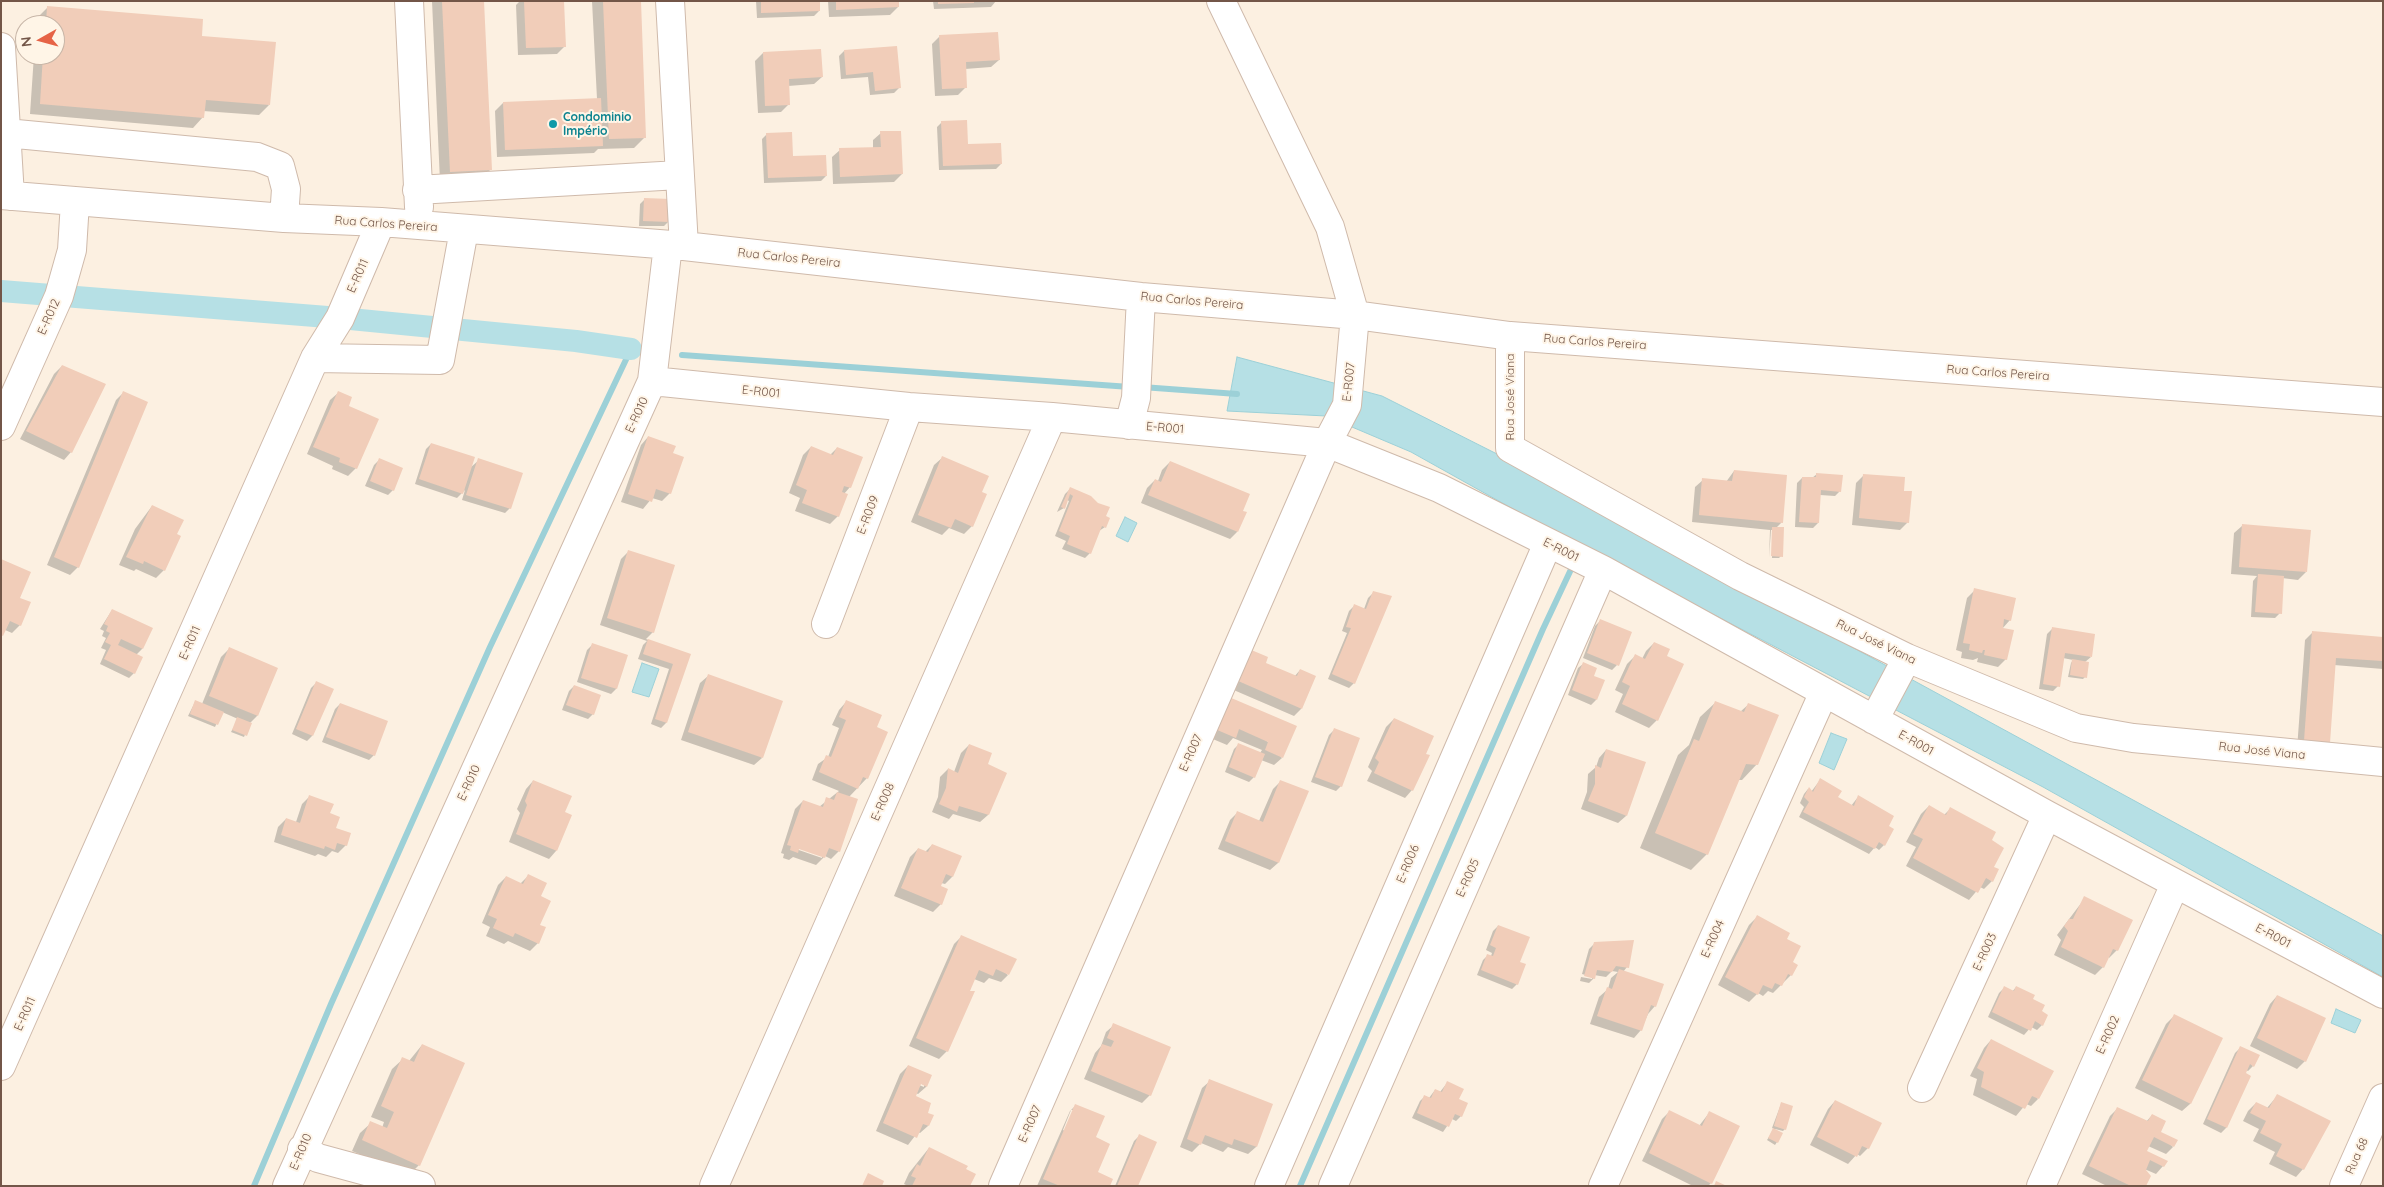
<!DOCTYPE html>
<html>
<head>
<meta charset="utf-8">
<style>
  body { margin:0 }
  #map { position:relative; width:2384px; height:1187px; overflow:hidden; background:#fcf0e1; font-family:Quicksand,sans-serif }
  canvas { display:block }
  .frame { position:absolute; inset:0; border:2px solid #735648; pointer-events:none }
  .north { position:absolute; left:15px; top:15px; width:50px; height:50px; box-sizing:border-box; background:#fff5e7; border:1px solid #c7b5a7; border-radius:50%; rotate:263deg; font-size:14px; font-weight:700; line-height:20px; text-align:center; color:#735648 }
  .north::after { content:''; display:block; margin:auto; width:18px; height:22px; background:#e66346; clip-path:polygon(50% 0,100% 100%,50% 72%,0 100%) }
</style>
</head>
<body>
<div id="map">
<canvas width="2384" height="1187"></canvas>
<div class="frame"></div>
<div class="north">N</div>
</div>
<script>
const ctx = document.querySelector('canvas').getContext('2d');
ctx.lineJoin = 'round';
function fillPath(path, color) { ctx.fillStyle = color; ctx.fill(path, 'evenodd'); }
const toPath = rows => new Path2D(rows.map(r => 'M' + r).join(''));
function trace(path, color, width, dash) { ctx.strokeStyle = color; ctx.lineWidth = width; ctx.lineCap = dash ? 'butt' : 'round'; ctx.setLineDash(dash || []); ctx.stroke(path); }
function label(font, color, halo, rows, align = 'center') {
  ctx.font = font + ' Quicksand,sans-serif'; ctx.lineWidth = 4; ctx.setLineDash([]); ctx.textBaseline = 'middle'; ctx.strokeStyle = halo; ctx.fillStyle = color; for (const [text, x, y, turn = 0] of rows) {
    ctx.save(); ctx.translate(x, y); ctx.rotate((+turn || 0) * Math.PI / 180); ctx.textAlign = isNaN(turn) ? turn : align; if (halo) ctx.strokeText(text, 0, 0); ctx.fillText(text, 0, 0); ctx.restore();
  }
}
const water = toPath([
  [1237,357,1382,396,1501,456,2383,936,2383,977,2043,787,1531,519,1411,452,1326,416,1227,411,1237,357],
  [1125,517,1137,523,1128,542,1116,536,1125,517],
  [642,663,659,669,649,697,632,692,642,663],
  [1831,733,1847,739,1834,770,1819,763,1831,733],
  [2336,1009,2361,1020,2355,1033,2331,1023,2336,1009]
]);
const shadow = toPath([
  [432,1,483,1,491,169,480,180,440,182],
  [520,1,563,1,565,46,557,54,518,55,516,5],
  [592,1,640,1,645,137,634,148,598,149,594,153,497,157,495,111,503,103,597,99],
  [756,1,819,1,819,11,814,16,757,18],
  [828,1,898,1,898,7,890,15,829,17],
  [933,1,996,1,991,7,934,9],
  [48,7,201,37,269,105,259,115,203,111,203,117,193,128,30,114,34,55,55,55,55,25,37,25,37,18],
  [940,36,999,60,991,67,965,69,966,87,958,95,935,96,932,44],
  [844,51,899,88,894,93,870,95,868,77,841,79,839,56],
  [763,53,822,77,814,84,788,86,789,104,781,112,758,113,755,61],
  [942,122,967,146,1001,164,996,169,939,170,937,127],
  [881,133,902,174,894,182,833,184,832,157,840,150,873,149,873,140],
  [767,134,792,158,826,176,821,181,764,183,762,139],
  [645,199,669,221,664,226,639,226,640,204],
  [62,366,71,452,64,460,20,439,54,374],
  [124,392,78,567,70,575,47,565,116,400],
  [338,393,347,406,356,468,348,476,332,469,333,466,307,454,330,400],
  [648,437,672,454,670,493,662,501,652,498,643,509,621,502,641,445],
  [431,444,470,468,479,460,510,508,505,513,462,500,465,490,457,498,415,484,426,449],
  [811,447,830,455,837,448,850,487,844,494,838,516,830,524,795,511,800,498,789,493,803,455],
  [942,458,980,493,972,526,964,534,949,528,942,535,911,522,934,465],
  [379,460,393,490,388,495,365,486,374,465],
  [1170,462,1241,511,1237,532,1230,539,1141,503,1147,488,1155,480,1158,481,1162,470],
  [1734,471,1782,522,1776,528,1781,556,1779,558,1772,558,1773,530,1771,530,1769,558,1770,530,1692,522,1695,487,1703,480,1726,482],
  [1817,474,1840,491,1835,496,1820,495,1818,523,1813,528,1795,527,1797,483,1802,478,1812,478],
  [1864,475,1902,492,1908,522,1900,530,1852,525,1856,483],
  [1070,489,1105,517,1105,527,1099,531,1090,553,1085,558,1062,549,1066,541,1055,536,1069,501,1067,500,1064,508,1057,512,1065,494],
  [152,506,175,535,164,570,156,578,136,569,134,571,119,565,135,529],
  [2242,526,2306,572,2298,580,2282,578,2280,613,2275,618,2251,617,2253,581,2257,576,2231,574,2234,533],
  [629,551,653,632,646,639,689,655,666,723,661,728,651,724,669,669,638,659,643,645,647,641,600,625,621,559],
  [1,561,19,598,20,625,12,633,5,630,1,636],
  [1975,590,2010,620,2002,629,2006,659,1998,667,1977,662,1978,658,1973,660,1961,658,1962,652,1956,650,1967,598],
  [1373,593,1354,683,1349,688,1328,679,1347,633,1342,631,1349,611,1354,606,1364,609,1368,598],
  [112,610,151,629,142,649,136,655,134,673,129,678,100,664,106,650,101,648,106,638,102,636,104,631,100,629],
  [1600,621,1617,665,1612,670,1583,658,1595,626],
  [2052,629,2091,657,2085,662,2085,677,2083,679,2068,677,2071,663,2073,660,2063,658,2058,686,2053,691,2039,689,2047,634],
  [2313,632,2383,638,2383,669,2334,665,2329,742,2321,750,2297,749,2305,640],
  [1654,643,1665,657,1657,720,1649,728,1615,712,1623,694,1615,690,1627,664,1635,656,1642,659,1646,651],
  [592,645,626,656,616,689,611,694,577,682,587,650],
  [229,649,276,668,257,716,250,723,244,737,231,732,238,719,222,712,215,727,188,716,195,702,202,704,221,657],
  [1242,658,1264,663,1294,677,1300,670,1301,709,1294,716,1229,688],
  [1583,664,1593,677,1596,700,1591,705,1568,695,1578,668],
  [708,676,762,758,754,765,681,740,700,683],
  [316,683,312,736,307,741,292,734,311,688],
  [574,686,593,714,588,719,562,710,569,691],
  [1229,698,1282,758,1274,765,1261,760,1254,777,1249,782,1225,772,1234,749,1239,744,1260,753,1262,750,1233,738,1227,745,1208,737],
  [846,702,876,728,867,778,849,797,839,851,831,859,825,856,816,865,793,857,789,860,783,858,784,854,781,853,795,809,803,801,819,807,839,791,812,780,818,764,828,757,839,728,832,725,839,710],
  [794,846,822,856,822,858,793,848],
  [1716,702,1740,712,1749,704,1757,764,1742,780,1738,780,1707,854,1691,870,1640,848,1678,755,1689,745,1700,717],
  [340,704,374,755,369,760,322,742,335,709],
  [1394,719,1412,790,1405,798,1367,781,1372,771,1368,767,1386,727],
  [1334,730,1341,786,1336,791,1311,782,1329,735],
  [969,745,987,765,988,815,980,822,953,814,949,819,932,812,938,797,940,777,948,769,954,772,961,753],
  [1606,750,1626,816,1618,823,1581,809,1587,792,1588,774,1596,767,1599,758],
  [1820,780,1836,798,1851,806,1858,797,1887,827,1884,845,1879,850,1875,847,1869,854,1799,817,1804,807,1800,803,1804,794,1808,789,1811,792],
  [533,781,563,813,570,815,556,851,549,859,509,842,520,813,517,809,526,789],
  [1281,781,1307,792,1278,863,1270,870,1218,849,1230,820,1238,812,1259,821,1273,789],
  [309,797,329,814,335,829,346,845,338,853,332,851,326,857,318,854,315,856,274,842,278,827,286,819,296,822,302,804],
  [1929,806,1944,815,1951,808,1990,841,1993,867,1992,881,1984,889,1980,887,1969,900,1906,866,1916,847,1906,842,1921,814],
  [932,845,961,857,952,877,945,884,941,883,941,904,933,912,894,896,910,857,918,849,925,852],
  [528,876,540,896,538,943,530,951,508,941,504,944,486,936,490,927,482,923,498,885,506,877,520,884],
  [2085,898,2117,950,2109,958,2108,957,2103,967,2095,975,2054,955,2061,940,2057,935],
  [1757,917,1791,962,1791,975,1773,993,1768,991,1763,996,1758,993,1749,1002,1718,985,1749,925],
  [1498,926,1518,963,1517,984,1512,989,1477,975,1483,960,1488,955,1491,956,1492,953,1486,950,1493,931],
  [962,936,1008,975,1001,982,989,978,984,983,974,979,947,1051,939,1059,909,1046,954,944],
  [1594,944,1627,967,1623,972,1655,1006,1648,1014,1641,1030,1634,1038,1590,1024,1599,997,1608,989,1611,978,1618,972,1612,971,1606,977,1594,975,1594,978,1589,983,1580,981,1581,977,1592,979,1592,977,1582,974,1589,949],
  [2016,987,2031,1000,2040,1012,2042,1025,2037,1030,2031,1027,2024,1035,1988,1017,1999,993,2004,988,2012,992],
  [2277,996,2305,1061,2297,1069,2250,1046,2270,1004],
  [2174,1016,2221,1039,2190,1104,2182,1111,2135,1088,2166,1024],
  [1114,1025,1150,1095,1142,1103,1084,1079,1095,1053,1101,1046,1106,1032],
  [1991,1040,2038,1099,2031,1106,2026,1104,2016,1116,1973,1095,1977,1079,1970,1076,1984,1048],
  [422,1045,419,1165,409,1175,352,1151,360,1133,371,1123,382,1128,384,1122,371,1117,392,1069,403,1059,409,1061],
  [2240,1048,2253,1066,2248,1071,2246,1070,2244,1074,2250,1076,2226,1128,2221,1133,2203,1124,2235,1053],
  [908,1066,930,1076,926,1087,918,1094,916,1093,914,1097,926,1114,928,1126,920,1133,918,1132,908,1145,876,1131,900,1074],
  [915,1081,924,1085,924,1087,914,1083],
  [1210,1081,1272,1105,1256,1147,1248,1154,1228,1147,1223,1152,1201,1143,1192,1152,1180,1147,1202,1088],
  [1447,1083,1457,1100,1461,1116,1456,1121,1452,1119,1443,1132,1412,1118,1420,1101,1425,1096,1429,1098,1435,1090,1440,1092],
  [2277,1096,2303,1169,2296,1177,2269,1164,2275,1152,2253,1141,2259,1129,2243,1121,2248,1111,2256,1103,2267,1108],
  [1835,1101,1868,1148,1860,1156,1857,1154,1848,1164,1810,1145,1828,1109],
  [1781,1104,1785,1129,1783,1131,1775,1129,1777,1142,1775,1145,1767,1140,1774,1129,1772,1128],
  [1075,1106,1096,1173,1109,1186,1037,1186,1070,1111],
  [1071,1110,1074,1110,1065,1131,1063,1130],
  [2118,1108,2146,1122,2152,1115,2159,1132,2173,1147,2166,1154,2148,1146,2146,1152,2163,1166,2156,1174,2142,1168,2144,1186,2107,1186,2082,1174,2110,1116],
  [1669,1112,1699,1126,1709,1113,1711,1183,1708,1186,1693,1186,1642,1161,1662,1119],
  [1139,1136,1137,1186,1115,1186,1134,1141],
  [929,1148,964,1170,968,1186,908,1186,904,1184,909,1173]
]);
const stream = toPath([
  [682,355,1130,387],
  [1142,387,1237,394],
  [254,1186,331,1004,490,647,631,349],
  [1300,1186,1543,629,1574,563]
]);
const canal = toPath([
  [1,291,340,318,576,341,631,349]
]);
const building = toPath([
  [442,1,484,1,492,170,450,172],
  [524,1,564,1,566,47,526,48],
  [603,1,641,1,646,138,609,139],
  [761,1,820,1,820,11,761,13],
  [836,1,899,1,899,7,836,10],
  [938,1,974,1,974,3,938,4],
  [47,6,203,19,202,36,276,42,270,105,206,100,204,118,40,104,43,55,55,55,55,25,46,25],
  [998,32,1000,60,966,62,967,88,942,89,939,35],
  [897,46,901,88,875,91,873,72,846,75,844,50],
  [821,49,823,77,789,79,790,105,765,106,763,52],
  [601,98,603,146,505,150,503,102],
  [967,120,968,144,1001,143,1002,164,943,166,941,121],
  [880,131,901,131,903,174,840,177,839,148,881,147],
  [792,132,793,156,826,155,827,176,768,178,766,133],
  [644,198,671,199,670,222,643,221],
  [62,365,106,384,72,453,26,431],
  [123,391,148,402,79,568,54,557],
  [338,391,352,397,349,406,379,419,357,469,339,462,340,458,313,447],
  [648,436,676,446,673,453,684,457,671,494,656,489,652,502,628,494],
  [431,443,475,457,463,494,419,479],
  [811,446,833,455,837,447,863,457,851,488,844,486,842,492,848,494,839,517,802,503,807,490,796,485],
  [942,456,989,476,982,492,987,494,973,527,955,519,951,528,918,515],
  [379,458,403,468,394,491,370,481],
  [478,458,523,473,511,509,466,495],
  [1170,461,1250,494,1243,511,1247,512,1238,532,1148,495,1155,479,1161,482],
  [1734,470,1787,475,1783,523,1699,515,1702,478,1732,481],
  [1816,473,1843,475,1841,492,1821,490,1819,523,1799,522,1802,477,1816,477],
  [1863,474,1905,477,1904,491,1912,491,1909,523,1859,518],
  [1070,487,1091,496,1098,503,1110,507,1106,516,1110,518,1106,528,1102,526,1091,554,1067,544,1070,536,1059,531,1073,496,1070,494,1065,509,1061,507],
  [152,505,184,520,177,534,181,536,165,571,144,561,143,564,126,557],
  [2242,524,2311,530,2307,572,2239,567],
  [1772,527,1784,527,1783,557,1771,556],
  [628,550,675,565,654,633,607,618],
  [1,559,31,572,20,598,31,602,21,626,10,621,3,636,1,635],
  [2258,574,2284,576,2282,614,2255,612],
  [1974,588,2016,598,2011,621,2004,619,2003,628,2014,630,2007,660,1984,655,1985,650,1983,650,1982,653,1969,650,1970,644,1963,643],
  [1373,591,1392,596,1355,684,1332,674,1351,628,1346,627,1354,604,1366,609],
  [112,609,153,628,143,649,121,639,118,645,143,657,135,674,104,659,111,645,105,642,110,633,106,631,108,626,104,624],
  [1600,619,1632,632,1619,666,1587,653],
  [2052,627,2095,634,2092,657,2065,653,2060,687,2043,684],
  [2312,631,2383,637,2383,661,2336,658,2330,743,2304,741],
  [648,639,691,654,667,723,655,719,673,664,643,654],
  [1654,642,1670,649,1667,656,1684,664,1658,721,1622,704,1630,686,1622,682,1635,654,1645,659],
  [592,643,628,655,617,689,581,678],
  [229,647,278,668,258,716,209,696],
  [1249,649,1268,657,1266,663,1297,676,1300,669,1316,676,1302,709,1236,680],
  [2072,659,2089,662,2087,678,2070,675],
  [1583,662,1597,668,1594,676,1605,680,1597,700,1572,690],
  [708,674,783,701,763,758,688,732],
  [316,681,334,689,313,736,296,729],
  [574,685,601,695,594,715,566,705],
  [1229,697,1297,726,1283,758,1265,750,1268,742,1239,729,1236,738,1215,729],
  [195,700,224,712,218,725,190,714],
  [846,700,882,715,877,727,888,732,868,779,863,777,858,789,819,772,826,755,831,757,846,720,839,717],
  [1715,701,1744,712,1748,703,1779,715,1758,765,1746,764,1708,855,1655,833,1694,739,1699,741],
  [340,703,388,721,375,756,326,737],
  [237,717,252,723,247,736,232,730],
  [1394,718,1434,736,1426,754,1430,755,1413,791,1374,773,1379,762,1375,758],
  [1334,728,1360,738,1342,787,1315,777],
  [1238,743,1265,754,1255,778,1229,767],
  [969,744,992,753,988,764,1007,773,989,815,959,806,957,812,939,804,946,788,948,768,958,773],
  [1606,749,1646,762,1627,816,1588,801,1595,784,1595,765,1601,768],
  [1820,778,1842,791,1838,797,1854,806,1858,795,1894,816,1889,826,1894,829,1885,846,1879,842,1875,849,1803,812,1809,802,1804,797,1809,787,1813,792],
  [533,780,572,796,565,812,572,815,557,851,516,834,527,805,525,801],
  [1280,780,1309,791,1279,863,1225,841,1237,811,1263,822],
  [837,792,858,799,840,852,829,848,825,858,799,849,798,853,790,850,791,846,787,845,803,800,823,807,826,797,834,800],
  [309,795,334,804,330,813,340,817,336,828,351,833,347,846,337,843,335,850,325,846,324,849,281,835,286,818,300,823],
  [1929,805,1946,815,1950,807,1996,832,1992,840,2004,848,1994,867,1999,869,1993,882,1986,878,1978,893,1913,858,1923,839,1913,834],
  [932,844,962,856,953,877,946,874,941,886,948,889,942,905,901,888,918,848,928,852],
  [528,874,547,883,541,896,551,901,540,925,546,927,539,944,515,933,513,937,493,928,497,919,488,915,506,876,523,884],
  [2084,896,2133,920,2118,951,2113,949,2104,968,2061,947,2068,931,2064,926,2069,919,2073,919],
  [1757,915,1790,933,1787,939,1801,946,1793,962,1798,965,1792,976,1788,974,1782,986,1775,983,1772,989,1763,985,1758,995,1725,977],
  [1498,925,1530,937,1520,962,1526,964,1518,985,1481,970,1487,954,1493,956,1496,948,1490,945],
  [961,935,1017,959,1009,975,996,969,993,976,979,970,970,991,975,991,948,1052,916,1038],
  [1634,940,1629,968,1616,966,1612,972,1597,970,1595,979,1584,976,1594,942],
  [1619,969,1664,984,1656,1007,1651,1005,1642,1031,1597,1016,1607,987,1612,989],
  [2004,986,2014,991,2016,986,2035,995,2033,999,2045,1005,2042,1011,2048,1015,2043,1026,2035,1021,2031,1031,1992,1012],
  [2277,995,2326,1018,2306,1062,2257,1038],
  [2174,1014,2223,1038,2191,1104,2142,1080],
  [1113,1023,1171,1047,1151,1096,1091,1071,1102,1044,1111,1047,1114,1041,1107,1038],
  [1991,1039,2054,1071,2039,1099,2032,1096,2025,1109,1981,1087,1984,1072,1977,1068],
  [422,1044,465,1063,420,1166,362,1140,370,1121,387,1128,394,1112,381,1106,402,1057,414,1062],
  [2240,1046,2260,1055,2254,1067,2250,1064,2246,1073,2251,1076,2227,1128,2207,1119],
  [908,1065,932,1075,927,1087,921,1084,916,1096,931,1103,928,1113,934,1115,929,1126,923,1124,917,1138,883,1123],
  [1209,1079,1273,1104,1257,1147,1234,1139,1232,1145,1205,1135,1201,1145,1187,1139],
  [1447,1081,1464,1089,1459,1099,1468,1103,1462,1117,1455,1114,1449,1127,1417,1113,1424,1095,1431,1098,1435,1089,1442,1092],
  [2277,1094,2331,1121,2304,1170,2276,1156,2282,1144,2260,1133,2266,1121,2250,1113,2256,1102,2269,1108],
  [1835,1100,1882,1123,1869,1149,1862,1146,1857,1157,1817,1137],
  [1781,1102,1793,1106,1786,1130,1774,1126],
  [1075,1104,1105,1116,1096,1137,1110,1144,1098,1172,1113,1179,1110,1186,1060,1186,1043,1179],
  [2117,1107,2148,1121,2152,1114,2166,1121,2161,1132,2178,1140,2174,1147,2154,1137,2147,1151,2168,1161,2164,1167,2150,1160,2146,1170,2151,1176,2146,1186,2131,1186,2089,1166],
  [1669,1110,1702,1126,1709,1111,1740,1126,1712,1184,1649,1153],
  [1773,1128,1783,1133,1778,1143,1768,1138],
  [1139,1134,1157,1142,1138,1186,1117,1186],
  [929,1147,968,1166,966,1169,976,1174,970,1186,912,1186,916,1178,911,1176,917,1164,920,1166],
  [868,1173,884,1181,882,1186,862,1186],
  [1716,1181,1727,1186,1714,1186]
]);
const minor = toPath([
  [409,1,419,207],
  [670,1,684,246],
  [1,47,10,196],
  [6,133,257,157,280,166,286,189,284,218],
  [417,190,679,175],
  [1,195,284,218,381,222,684,246,1141,297,1355,315,1510,336,2383,402],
  [1510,336,1510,448,1740,576,1907,658,2076,728,2133,738,2383,762],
  [315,358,440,360,464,230],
  [652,381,909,407,1052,417,1327,443,1439,488,1603,570,2047,815,2383,994],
  [1129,425,1136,398,1141,297],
  [1,426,59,296,72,250,75,202],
  [826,624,909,407],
  [1874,720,1907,658],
  [1,1066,315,358,340,318,381,222],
  [1922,1088,2047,815],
  [302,1149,318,1158,421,1186],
  [287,1186,652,381,668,245],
  [714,1186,1052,417],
  [1003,1186,1327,443,1347,405,1355,315,1330,227,1221,1],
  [1269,1186,1548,543],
  [1333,1186,1603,570],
  [1603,1186,1824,692],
  [2041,1186,2175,884],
  [2344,1186,2383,1098]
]);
const markers = [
  [553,124,5,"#0f9aa8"]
];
const cultureNames = [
  ["Condominio",563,117],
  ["Império",563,131]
];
const streetNames = [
  ["Rua Carlos Pereira",386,224,4],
  ["Rua Carlos Pereira",789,258,6],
  ["E-R011",358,276,-66],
  ["Rua Carlos Pereira",1192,301,5],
  ["E-R012",49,317,-66],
  ["Rua Carlos Pereira",1595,342,4],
  ["Rua Carlos Pereira",1998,373,4],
  ["E-R007",1349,382,-84],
  ["E-R001",761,392,6],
  ["Rua José Viana",1510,397,-90],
  ["E-R010",637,415,-65],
  ["E-R001",1165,428,5],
  ["E-R009",868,515,-69],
  ["E-R001",1561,550,27],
  ["Rua José Viana",1876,642,26],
  ["E-R011",190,643,-66],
  ["E-R001",1916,743,29],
  ["Rua José Viana",2262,751,6],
  ["E-R007",1191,753,-66],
  ["E-R010",469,783,-65],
  ["E-R008",883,802,-66],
  ["E-R006",1408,864,-67],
  ["E-R005",1468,878,-66],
  ["E-R001",2273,936,28],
  ["E-R004",1713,939,-66],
  ["E-R003",1985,952,-65],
  ["E-R011",25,1014,-66],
  ["E-R002",2108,1035,-66],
  ["E-R007",1030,1124,-66],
  ["E-R010",301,1152,-67],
  ["Rua 68",2357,1156,-66]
];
fillPath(water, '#b6e0e5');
trace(water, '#9cd0d7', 1);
fillPath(shadow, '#0003');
trace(stream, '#9cd0d7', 6);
trace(canal, '#b6e0e5', 22);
fillPath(building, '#f1cdb9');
trace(minor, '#cfbaab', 30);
trace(minor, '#fff', 28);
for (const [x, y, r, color] of markers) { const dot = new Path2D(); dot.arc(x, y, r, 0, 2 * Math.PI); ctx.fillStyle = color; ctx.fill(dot); trace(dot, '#fff5e7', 2); }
label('bold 12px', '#0d838f', '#fff5e7', cultureNames, 'left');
label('12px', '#735648', '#fff5e7', streetNames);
</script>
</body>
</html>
